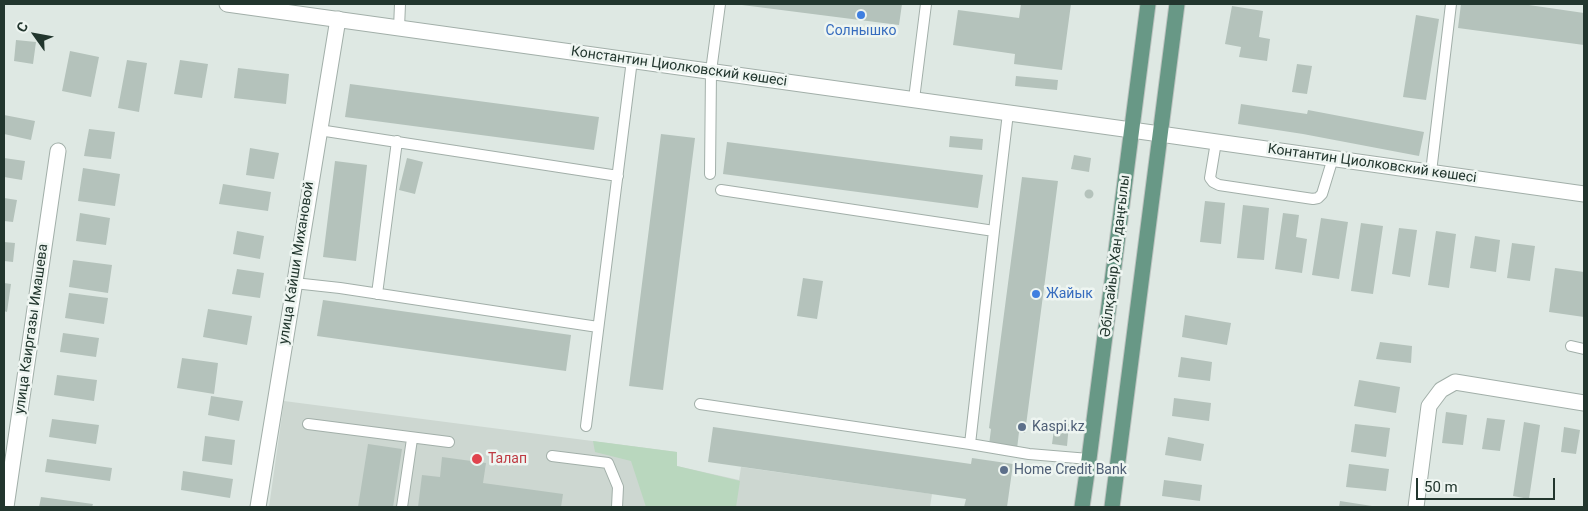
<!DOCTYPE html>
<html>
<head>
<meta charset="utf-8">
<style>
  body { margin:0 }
  #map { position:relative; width:1588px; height:511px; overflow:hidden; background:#dee8e3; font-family:Roboto,sans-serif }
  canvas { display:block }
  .frame { position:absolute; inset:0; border:5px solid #22362e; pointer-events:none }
  .north { position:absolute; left:10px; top:10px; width:50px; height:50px; -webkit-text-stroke:4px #eef5f1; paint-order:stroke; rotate:302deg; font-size:14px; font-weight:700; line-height:20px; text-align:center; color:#22362e }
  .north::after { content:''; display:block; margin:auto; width:18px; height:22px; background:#22362e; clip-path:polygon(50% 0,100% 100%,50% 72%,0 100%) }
  .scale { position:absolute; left:1416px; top:478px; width:139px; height:22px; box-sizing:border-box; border:2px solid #22362e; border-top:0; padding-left:6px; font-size:15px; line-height:18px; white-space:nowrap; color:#22362e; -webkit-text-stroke:4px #eef5f1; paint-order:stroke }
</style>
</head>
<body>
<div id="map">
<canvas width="1588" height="511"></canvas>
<div class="frame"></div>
<div class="north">С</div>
<div class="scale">50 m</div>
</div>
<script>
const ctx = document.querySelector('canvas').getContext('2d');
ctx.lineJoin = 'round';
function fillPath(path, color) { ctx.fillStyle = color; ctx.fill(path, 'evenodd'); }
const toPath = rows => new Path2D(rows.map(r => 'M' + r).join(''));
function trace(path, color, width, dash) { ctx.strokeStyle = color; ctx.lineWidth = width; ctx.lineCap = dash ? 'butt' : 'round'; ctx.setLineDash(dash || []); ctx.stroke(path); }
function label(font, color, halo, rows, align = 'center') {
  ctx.font = font + ' Roboto,sans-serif'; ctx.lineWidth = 5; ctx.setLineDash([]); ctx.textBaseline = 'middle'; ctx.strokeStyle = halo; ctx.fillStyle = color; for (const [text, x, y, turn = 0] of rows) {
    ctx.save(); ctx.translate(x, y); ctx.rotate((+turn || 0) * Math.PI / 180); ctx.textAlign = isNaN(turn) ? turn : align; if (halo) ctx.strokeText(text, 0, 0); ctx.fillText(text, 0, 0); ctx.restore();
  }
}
const built = toPath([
  [284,401,677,452,677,466,739,480,741,467,932,494,930,507,269,507]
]);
const green = toPath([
  [593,441,677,452,677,466,740,481,736,507,646,507,631,461,595,452]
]);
const building = toPath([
  [742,4,902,4,899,25,742,5],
  [1021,4,1071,4,1062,70,1014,64,1015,54,953,45,958,10,1019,18],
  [1461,4,1522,4,1584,13,1584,45,1458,28],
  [1232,6,1263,11,1259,37,1270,39,1267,61,1239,57,1241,47,1225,44],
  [1416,15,1439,19,1426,100,1403,97],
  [16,40,36,42,33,64,14,61],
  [70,51,99,57,91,97,62,91],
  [127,60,147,63,139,112,118,108],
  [180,60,208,64,202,98,174,94],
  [1297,64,1312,66,1307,94,1292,92],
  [238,68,289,74,286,104,234,98],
  [1016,76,1058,80,1057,90,1015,86],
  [350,84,599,117,594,150,345,117],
  [1241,104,1307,114,1308,110,1424,132,1419,156,1303,134,1238,124],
  [4,115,35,121,31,140,4,134],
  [89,129,115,132,111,159,84,156],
  [661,134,695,138,663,390,629,386],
  [950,136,983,139,982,150,949,147],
  [727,142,983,175,978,208,723,174],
  [250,148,279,153,274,179,246,175],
  [1074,155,1091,158,1089,172,1071,169],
  [4,158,25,161,22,180,4,177],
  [407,158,423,162,415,194,399,190],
  [335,161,367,165,356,261,323,257],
  [83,168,120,174,115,206,78,201],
  [1022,177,1058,181,1025,433,1019,432,1017,449,989,445,991,429,989,428],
  [223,184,271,192,268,211,219,204],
  '1084.5 194a4.5 4.5 0 1 1 9 0a4.5 4.5 0 1 1-9 0Z',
  [4,198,17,200,13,222,4,221],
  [1205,201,1225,203,1221,244,1200,242],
  [1243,205,1269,208,1264,260,1237,258],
  [80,213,110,218,106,245,76,241],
  [1283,213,1299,215,1296,237,1307,239,1302,273,1275,269],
  [1321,218,1348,222,1339,279,1312,275],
  [1361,223,1383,226,1373,294,1351,291],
  [1399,228,1417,230,1410,277,1392,274],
  [237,231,264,236,260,259,233,254],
  [1436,231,1456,234,1449,288,1428,285],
  [1475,236,1500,240,1496,272,1470,268],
  [4,242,15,243,13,262,4,261],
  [1512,243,1535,246,1530,281,1507,278],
  [73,260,112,265,108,293,69,287],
  [1555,268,1584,272,1584,317,1549,312],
  [237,269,264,273,260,298,232,294],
  [803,278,823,281,817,319,797,316],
  [4,283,11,284,7,312,4,311],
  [69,293,108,298,104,324,65,318],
  [323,300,571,335,566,371,317,336],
  [208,309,252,316,247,345,203,337],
  [1185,315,1231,323,1227,345,1182,337],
  [63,333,99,338,96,357,60,352],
  [1380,342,1412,346,1411,363,1376,359],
  [1181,357,1212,362,1210,381,1178,377],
  [182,358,218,363,214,394,177,388],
  [57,375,97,380,94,401,54,395],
  [1359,380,1400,387,1396,413,1354,406],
  [211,396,243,401,239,421,208,415],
  [1174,398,1211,403,1209,421,1172,416],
  [1446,412,1467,415,1463,445,1442,443],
  [1487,418,1505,420,1500,451,1482,449],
  [52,419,99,425,96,444,49,437],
  [1055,422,1069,424,1067,446,1052,444],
  [1524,422,1540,425,1529,499,1513,496],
  [1355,424,1390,428,1386,457,1351,452],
  [713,427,971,464,972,458,1013,464,1007,507,964,507,966,499,708,462],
  [1564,427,1580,430,1576,454,1561,452],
  [205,436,235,440,232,465,202,461],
  [1168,437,1204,444,1201,461,1165,455],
  [368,444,402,449,393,507,358,507],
  [442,457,486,463,483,483,563,494,561,507,418,507,422,475,440,477],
  [47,459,112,468,110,481,45,472],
  [1349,464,1389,469,1386,491,1346,487],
  [183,471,233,479,230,498,181,490],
  [1164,480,1202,485,1200,501,1162,496],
  [41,497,93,504,92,507,39,507],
  [1340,501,1372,506,1372,507,1339,507]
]);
const service = toPath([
  [399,28,400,4],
  [914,99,926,4],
  [319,130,618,176],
  [1216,142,1210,178,1213,182,1219,185,1313,199,1318,198,1322,194,1333,158],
  [1431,172,1451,4],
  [710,174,711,71,720,4],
  [721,190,994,231,970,444,1029,454,1089,459],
  [994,231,1008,113],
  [294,283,340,288,598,327],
  [377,294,397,141],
  [1571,346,1584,349],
  [700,404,970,444],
  [308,424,449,442],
  [586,426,632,60],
  [552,456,608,463,618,487,617,507],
  [402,507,412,439]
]);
const minor = toPath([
  [1160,134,1584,194],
  [6,507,58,151],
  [258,507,338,19],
  [1416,507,1429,406,1441,390,1455,382,1584,403]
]);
const tertiary = toPath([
  [227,4,1160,134]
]);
const primary = toPath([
  [1082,507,1089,459,1148,4],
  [1112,507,1177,4]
]);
const markers = [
  [861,15,5,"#3f7fe0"],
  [1036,294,5,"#3f7fe0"],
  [1022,427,5,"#5c6f8a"],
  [477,459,6,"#e0444e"],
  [1004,470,5,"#5c6f8a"]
];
const shopNames = [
  ["Солнышко",861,31],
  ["Жайык",1046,294,"left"]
];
const streetNames = [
  ["Константин Циолковский көшесі",679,67,8],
  ["Контантин Циолковский көшесі",1372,164,8],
  ["Әбілқайыр Хан даңғылы",1116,256,-83],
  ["улица Кайши Михановой",297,263,-81],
  ["улица Каиргазы Имашева",32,329,-82]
];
const serviceNames = [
  ["Kaspi.kz",1032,427],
  ["Home Credit Bank",1014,470]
];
const healthNames = [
  ["Талап",488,459]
];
fillPath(built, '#cdd7d1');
fillPath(green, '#b9d7be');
fillPath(building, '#b4c2bb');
trace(service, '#a2afa9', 12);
trace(minor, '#a2afa9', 17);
trace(tertiary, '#a2afa9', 17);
trace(primary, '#bdc3c0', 17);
trace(service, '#fff', 10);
trace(minor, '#fff', 15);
trace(tertiary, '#fff', 15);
trace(primary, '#689886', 15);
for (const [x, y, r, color] of markers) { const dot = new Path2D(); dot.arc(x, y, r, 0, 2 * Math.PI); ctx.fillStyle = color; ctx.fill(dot); trace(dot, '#eef5f1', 2); }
label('14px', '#366cbe', '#eef5f1', shopNames);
label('14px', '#22362e', '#eef5f1', streetNames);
label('14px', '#4e5e75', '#eef5f1', serviceNames, 'left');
label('14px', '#be3a42', '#eef5f1', healthNames, 'left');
</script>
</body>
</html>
